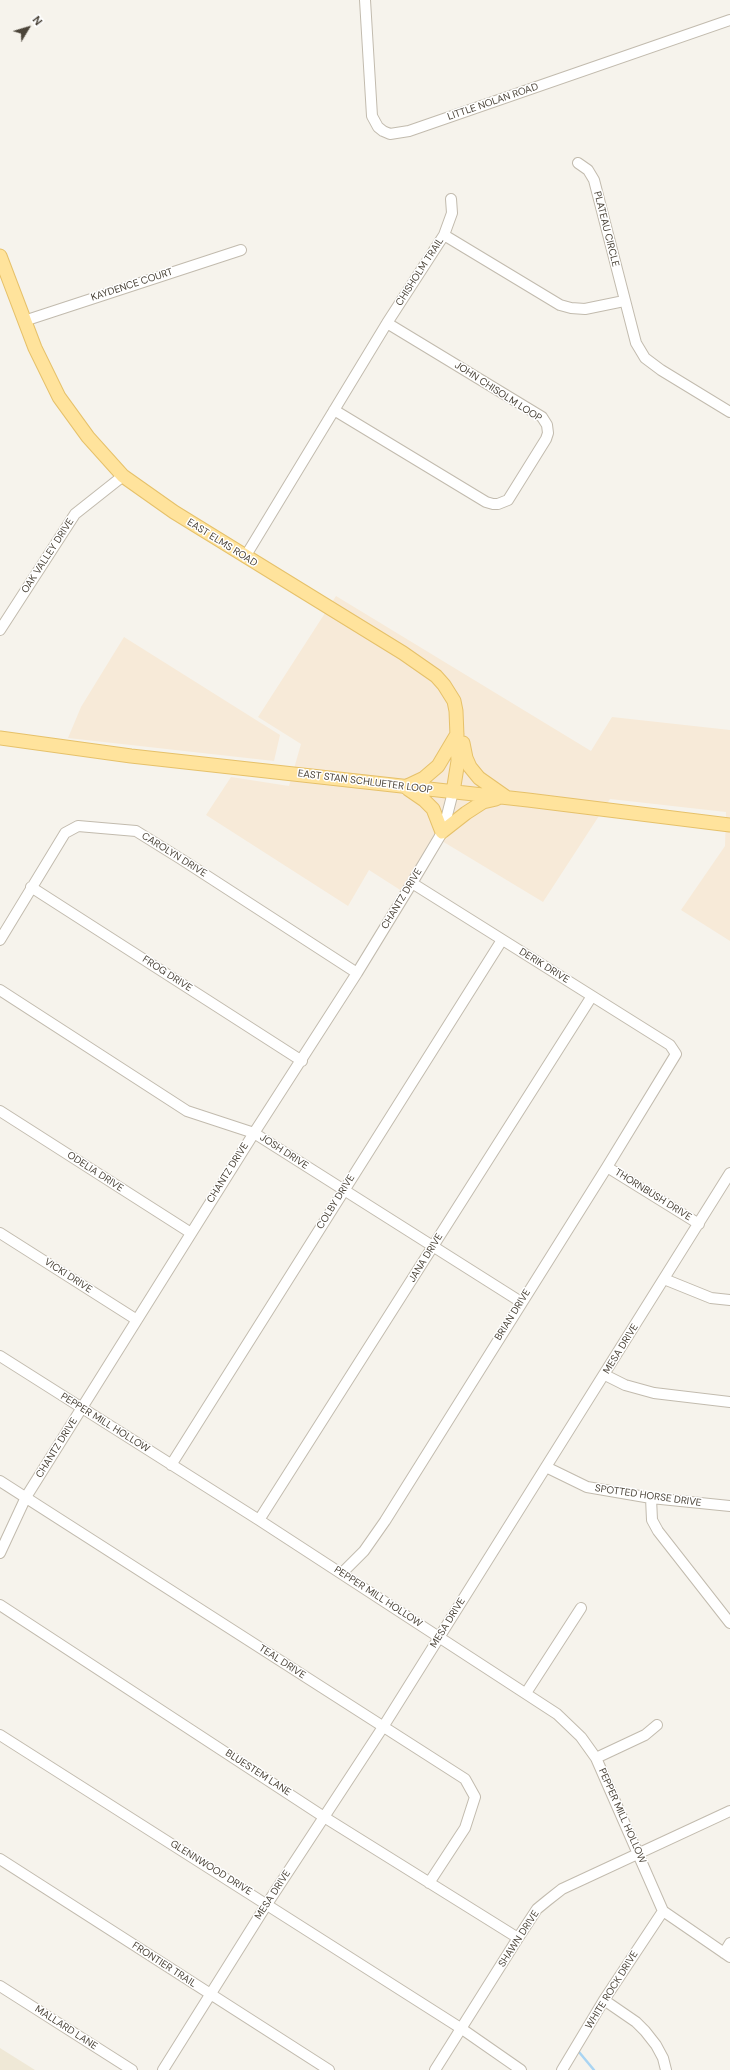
<!DOCTYPE html>
<html>
<head>
<meta charset="utf-8">
<style>
  body { margin:0 }
  #map { position:relative; width:730px; height:2070px; overflow:hidden; background:#f6f3ec; font-family:"DM Sans",sans-serif }
  canvas { display:block }
  .north { position:absolute; left:8px; top:8px; width:40px; height:40px; -webkit-text-stroke:3px #fff; paint-order:stroke; rotate:52deg; font-size:11px; font-weight:700; line-height:16px; text-align:center; color:#4b4439 }
  .north::after { content:''; display:block; margin:auto; width:14px; height:18px; background:#4b4439; clip-path:polygon(50% 0,100% 100%,50% 72%,0 100%) }
</style>
</head>
<body>
<div id="map">
<canvas width="730" height="2070"></canvas>
<div class="north">N</div>
</div>
<script>
const ctx = document.querySelector('canvas').getContext('2d');
ctx.lineJoin = 'round';
function fillPath(path, color) { ctx.fillStyle = color; ctx.fill(path, 'evenodd'); }
const toPath = rows => new Path2D(rows.map(r => 'M' + r).join(''));
function trace(path, color, width, dash) { ctx.strokeStyle = color; ctx.lineWidth = width; ctx.lineCap = dash ? 'butt' : 'round'; ctx.setLineDash(dash || []); ctx.stroke(path); }
function label(font, color, halo, rows, align = 'center') {
  ctx.font = font + ' "DM Sans",sans-serif'; ctx.lineWidth = 3; ctx.setLineDash([]); ctx.textBaseline = 'middle'; ctx.strokeStyle = halo; ctx.fillStyle = color; for (const [text, x, y, turn = 0] of rows) {
    ctx.save(); ctx.translate(x, y); ctx.rotate((+turn || 0) * Math.PI / 180); ctx.textAlign = isNaN(turn) ? turn : align; if (halo) ctx.strokeText(text, 0, 0); ctx.fillText(text, 0, 0); ctx.restore();
  }
}
const commercial = toPath([
  [336,596,591,751,612,717,730,730,730,941,681,910,725,846,726,812,610,799,543,902,442,841,408,895,369,870,348,906,206,815,231,777,289,786,301,744,258,717],
  [124,637,280,735,274,761,68,738,81,707]
]);
const education = toPath([
  [0,2048,35,2070,0,2070]
]);
const stream = toPath([
  [579,2052,594,2070]
]);
const minor = toPath([
  [365,0,372,116,378,127,383,131,390,134,409,131,730,20],
  [578,163,588,170,594,180,636,343,645,358,661,370,730,412],
  [444,235,560,305,571,308,585,309,624,301],
  [24,321,241,250],
  [334,410,486,502,493,504,498,504,508,500,546,439,548,433,547,425,542,417,387,323],
  [245,557,387,323,444,235,452,213,451,199],
  [0,630,75,514,123,476],
  [31,887,302,1061],
  [0,940,65,833,78,826,136,831,181,859,357,973],
  [0,990,187,1111,254,1133,521,1302],
  [0,1111,191,1233],
  [607,1167,699,1224],
  [0,1233,137,1320],
  [664,1279,711,1298,730,1300],
  [0,1356,259,1520,557,1714,581,1737,596,1758,663,1911,730,1957],
  [605,1375,625,1385,654,1393,730,1402],
  [171,1465,502,940],
  [546,1467,587,1487,651,1498,730,1506],
  [0,1481,465,1779,475,1797,465,1828,429,1883],
  [651,1498,652,1520,658,1531,730,1623],
  [259,1520,592,996],
  [0,1553,26,1497,254,1133,357,973,412,883,443,831,453,792],
  [342,1573,364,1551,385,1521,607,1167,676,1054,670,1045,412,883],
  [0,1605,324,1817,518,1938],
  [526,1693,581,1608],
  [0,1735,462,2029,521,2070],
  [596,1758,645,1735,657,1725],
  [0,1859,329,2070],
  [724,1953,730,1943],
  [0,1986,132,2070],
  [604,2000,636,2022,645,2031,656,2045,663,2058,666,2070],
  [163,2070,267,1904,383,1727,730,1173],
  [435,2070,518,1938,537,1909,548,1900,562,1889,730,1811],
  [562,2070,604,2000,663,1911]
]);
const major = toPath([
  [0,256,35,348,59,397,88,437,123,476,174,512,403,653,436,676,444,685,454,701,456,711,458,761,453,792],
  [0,738,131,756,528,800,730,825],
  [463,743,466,758,470,767,479,778,506,797],
  [405,787,424,778,438,766,457,734],
  [408,789,424,800,433,809,442,832],
  [443,831,466,813,483,802,496,799]
]);
const streetNames = [
  ["LITTLE NOLAN ROAD",493,102,-19],
  ["PLATEAU CIRCLE",606,229,76],
  ["CHISHOLM TRAIL",420,272,-57],
  ["KAYDENCE COURT",132,285,-18],
  ["JOHN CHISOLM LOOP",498,392,33],
  ["EAST ELMS ROAD",222,543,32],
  ["OAK VALLEY DRIVE",48,556,-57],
  ["EAST STAN SCHLUETER LOOP",365,782,7],
  ["CAROLYN DRIVE",174,855,32],
  ["CHANTZ DRIVE",402,899,-59],
  ["DERIK DRIVE",544,966,32],
  ["FROG DRIVE",167,974,33],
  ["JOSH DRIVE",284,1152,33],
  ["ODELIA DRIVE",95,1172,33],
  ["CHANTZ DRIVE",228,1173,-58],
  ["THORNBUSH DRIVE",653,1195,32],
  ["COLBY DRIVE",336,1202,-58],
  ["JANA DRIVE",426,1258,-58],
  ["VICKI DRIVE",68,1276,33],
  ["BRIAN DRIVE",513,1315,-58],
  ["MESA DRIVE",621,1349,-58],
  ["PEPPER MILL HOLLOW",105,1423,32],
  ["CHANTZ DRIVE",57,1448,-58],
  ["SPOTTED HORSE DRIVE",648,1496,8],
  ["PEPPER MILL HOLLOW",378,1597,33],
  ["MESA DRIVE",448,1623,-58],
  ["TEAL DRIVE",282,1662,33],
  ["BLUESTEM LANE",258,1773,33],
  ["PEPPER MILL HOLLOW",622,1816,66],
  ["GLENNWOOD DRIVE",211,1868,32],
  ["MESA DRIVE",273,1895,-57],
  ["SHAWN DRIVE",519,1939,-57],
  ["FRONTIER TRAIL",164,1965,33],
  ["WHITE ROCK DRIVE",612,1990,-58],
  ["MALLARD LANE",66,2028,33]
];
fillPath(commercial, '#f7ead8');
fillPath(education, '#efe8d6');
trace(stream, '#a9d4f2', 2.5);
trace(minor, '#c2bbae', 12);
trace(major, '#e6c16a', 15);
trace(minor, '#fff', 10);
trace(major, '#ffe39c', 13);
label('10px', '#4b4439', '#fff', streetNames);
</script>
</body>
</html>
